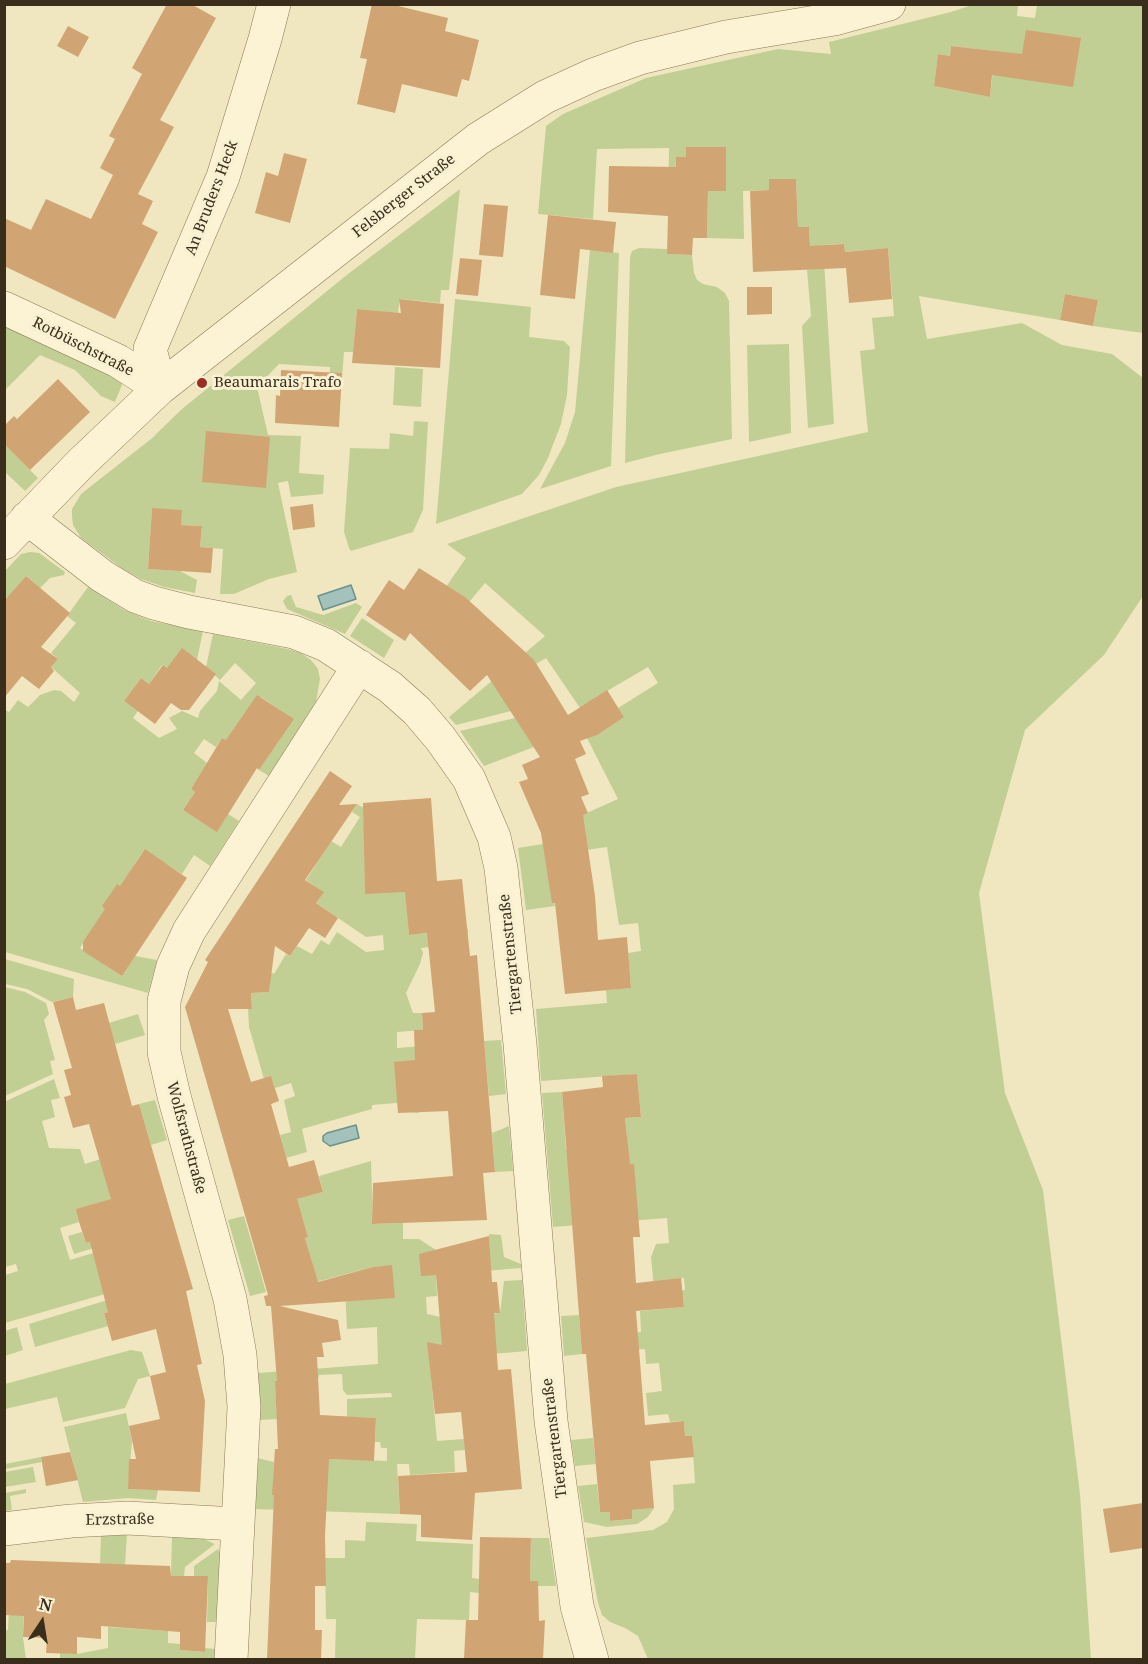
<!DOCTYPE html>
<html>
<head>
<meta charset="utf-8">
<style>
  body { margin:0 }
  #map { position:relative; width:1148px; height:1664px; overflow:hidden; background:#f0e7c0; font-family:"Noto Serif",serif }
  canvas { display:block }
  .frame { position:absolute; inset:0; border:6px solid #3a2d1c; pointer-events:none }
  .north { position:absolute; left:12px; top:1592px; width:60px; height:60px; -webkit-text-stroke:4px #f7f0d1; paint-order:stroke; rotate:12deg; font-size:16px; font-weight:700; line-height:24px; text-align:center; color:#3a2d1c }
  .north::after { content:''; display:block; margin:auto; width:21px; height:27px; background:#3a2d1c; clip-path:polygon(50% 0,100% 100%,50% 72%,0 100%) }
</style>
</head>
<body>
<div id="map">
<canvas width="1148" height="1664"></canvas>
<div class="frame"></div>
<div class="north">N</div>
</div>
<script>
const ctx = document.querySelector('canvas').getContext('2d');
ctx.lineJoin = 'round';
function fillPath(path, color) { ctx.fillStyle = color; ctx.fill(path, 'evenodd'); }
const toPath = rows => new Path2D(rows.map(r => 'M' + r).join(''));
function trace(path, color, width, dash) { ctx.strokeStyle = color; ctx.lineWidth = width; ctx.lineCap = dash ? 'butt' : 'round'; ctx.setLineDash(dash || []); ctx.stroke(path); }
function label(font, color, halo, rows, align = 'center') {
  ctx.font = font + ' "Noto Serif",serif'; ctx.lineWidth = 6; ctx.setLineDash([]); ctx.textBaseline = 'middle'; ctx.strokeStyle = halo; ctx.fillStyle = color; for (const [text, x, y, turn = 0] of rows) {
    ctx.save(); ctx.translate(x, y); ctx.rotate((+turn || 0) * Math.PI / 180); ctx.textAlign = isNaN(turn) ? turn : align; if (halo) ctx.strokeText(text, 0, 0); ctx.fillText(text, 0, 0); ctx.restore();
  }
}
const green = toPath([
  [972,5,1018,5,1017,16,1035,18,1037,5,1143,5,1143,333,1093,326,1098,300,1065,294,1060,320,919,296,927,339,1022,323,1062,345,1112,354,1143,378,1143,596,1104,655,1025,730,979,893,1005,1093,1043,1190,1080,1494,1091,1659,648,1659,638,1636,625,1628,610,1622,602,1615,598,1603,586,1538,653,1530,667,1522,674,1509,673,1485,695,1483,692,1436,685,1436,684,1421,670,1422,668,1414,648,1416,646,1393,662,1391,659,1363,646,1364,645,1349,627,1350,626,1334,641,1332,640,1311,684,1307,683,1297,655,1299,651,1257,656,1244,669,1243,667,1218,553,1227,542,1093,562,1092,566,1150,592,1138,627,1135,625,1118,641,1117,637,1074,541,1081,536,1009,607,1003,606,990,631,988,628,953,641,951,638,923,619,925,607,847,545,856,555,906,526,910,518,848,549,843,544,832,618,799,587,738,597,733,546,658,500,686,511,711,456,725,449,717,545,636,485,583,470,601,441,594,466,558,447,544,616,487,868,432,860,351,875,349,872,318,894,316,888,248,845,252,844,244,823,245,834,424,808,428,802,326,811,316,807,270,811,269,809,227,798,227,796,179,769,179,769,190,743,191,744,239,707,238,708,191,726,191,726,147,686,147,686,157,676,157,675,206,668,206,669,148,597,149,593,219,538,214,546,126,563,114,646,78,778,49,831,54,829,42,951,12],
  [951,46,995,51,990,97,934,86,938,54,950,56],
  [648,667,658,683,618,708,624,717,595,698],
  [684,1278,685,1290,665,1293,664,1280],
  [460,189,449,290,441,290,440,303,400,299,398,313,357,309,353,352,344,352,342,378,329,402,330,367,279,364,257,387,268,435,301,436,299,473,324,475,323,494,291,497,288,481,278,483,297,572,269,579,234,594,220,594,223,549,200,547,202,526,181,525,152,508,148,569,180,571,197,580,195,593,164,587,141,579,123,569,81,538,73,525,72,516,72,509,81,494,151,439,182,409,348,274],
  [639,248,667,249,667,254,692,255,694,273,697,280,703,284,717,287,725,293,729,301,732,439,660,454,625,463,630,257,632,251],
  [590,250,619,253,611,466,540,489,565,443,575,412],
  [455,299,531,307,529,337,564,341,570,347,567,395,561,424,548,458,539,475,522,494,436,524],
  [5,325,124,380,115,402,101,396,75,370,40,355,5,390],
  [789,344,791,433,749,442,747,345],
  [395,367,423,369,421,407,393,405],
  [414,421,428,422,423,510,413,532,351,551,349,548,344,532,350,448,389,449,390,433,413,436],
  [4,444,38,478,25,491,5,472],
  [30,552,39,553,65,572,64,575,50,578,40,588,26,576,7,598,5,596,5,571,21,554],
  [88,587,124,610,151,621,203,631,197,660,167,668,162,665,149,684,141,678,124,701,138,711,133,718,159,738,177,729,169,718,182,711,198,718,200,711,217,691,219,681,241,700,256,683,235,663,220,680,206,667,213,634,288,649,301,653,311,660,318,669,320,679,316,702,269,776,259,770,293,719,261,697,226,740,222,738,216,747,204,739,194,753,207,763,191,789,195,792,183,810,217,831,228,814,239,821,210,866,194,855,182,874,144,850,80,948,122,976,135,956,157,960,148,993,5,952,4,709,9,712,18,700,28,707,40,695,54,690,61,691,74,702,80,693,51,667,58,659,51,653,76,623,67,616],
  [291,595,296,607,323,615,356,603,362,607,345,634,287,609,283,601,287,596],
  [362,618,394,640,384,658,350,636],
  [515,718,534,747,484,766,460,731],
  [357,804,364,808,365,893,416,883,406,897,409,935,468,929,467,943,421,948,423,953,420,964,406,993,413,1013,422,1013,423,1030,397,1032,397,1048,422,1046,418,1099,419,1113,409,1112,408,1102,372,1105,372,1109,302,1129,307,1152,286,1158,280,1135,291,1132,284,1100,295,1096,291,1083,275,1088,271,1077,264,1079,249,1027,248,1009,252,1008,251,993,269,992,270,981,259,965,274,974,286,954,290,956,297,946,312,954,321,940,329,945,337,932,366,952,384,950,383,935,366,937,316,903,323,892,306,880,331,841,341,847,360,817,352,812],
  [5,959,74,979,73,997,52,1002,27,989,5,984],
  [5,987,25,992,46,1003,49,1014,44,1020,55,1060,50,1061,53,1074,5,1096],
  [138,1014,145,1035,115,1044,109,1023],
  [501,1040,506,1094,489,1096,484,1041],
  [54,1079,60,1098,51,1100,55,1117,42,1121,49,1148,80,1149,85,1164,104,1158,116,1198,77,1209,79,1222,60,1228,70,1260,113,1247,112,1292,5,1323,5,1275,18,1271,16,1264,5,1267,4,1102],
  [155,1100,167,1140,151,1145,139,1104],
  [509,1126,513,1171,495,1172,492,1133],
  [371,1161,373,1224,403,1223,403,1239,419,1239,442,1254,490,1260,489,1234,501,1235,504,1257,521,1264,521,1268,436,1275,437,1296,426,1297,427,1314,441,1317,500,1313,504,1281,522,1280,527,1351,458,1357,431,1377,437,1441,464,1439,465,1450,454,1451,455,1472,410,1475,409,1464,397,1464,400,1514,255,1509,257,1458,274,1462,273,1495,329,1459,387,1461,387,1448,381,1448,380,1442,375,1442,376,1418,347,1417,347,1399,392,1397,391,1393,347,1395,343,1390,342,1374,319,1375,318,1379,275,1381,277,1419,259,1420,258,1373,378,1364,377,1327,347,1329,345,1289,387,1266,373,1267,312,1283,312,1262,305,1238,308,1237,302,1217,289,1201,323,1192,319,1176],
  [244,1216,266,1292,250,1296,228,1220],
  [82,1232,86,1243,99,1240,118,1241,74,1254,68,1236],
  [114,1298,117,1309,104,1313,108,1326,35,1347,29,1324],
  [579,1315,582,1354,564,1356,561,1316],
  [17,1327,23,1350,5,1356,5,1331],
  [131,1350,142,1352,150,1376,138,1379,125,1408,63,1422,57,1397,5,1409,5,1384],
  [126,1413,132,1441,128,1489,158,1490,156,1500,128,1498,83,1502,64,1427],
  [593,1438,596,1464,575,1466,571,1440],
  [41,1457,42,1462,5,1469,5,1464],
  [33,1467,36,1482,5,1487,5,1472],
  [597,1484,600,1512,610,1512,611,1521,632,1519,632,1510,654,1508,648,1517,637,1524,607,1527,584,1522,578,1486],
  [26,1489,26,1493,10,1496,12,1510,5,1511,5,1493],
  [366,1522,417,1524,416,1541,473,1544,472,1578,479,1579,479,1593,470,1592,469,1620,417,1619,415,1659,335,1658,336,1619,326,1619,325,1558,345,1558,345,1540,365,1541],
  [127,1534,125,1565,100,1564,101,1536],
  [172,1536,204,1539,215,1544,185,1567,184,1576,171,1576],
  [531,1538,549,1538,556,1586,538,1586,538,1581,530,1581],
  [218,1549,220,1554,217,1622,207,1622,208,1577,194,1576,194,1566],
  [9,1607,24,1607,23,1637,26,1659,5,1660,5,1630,8,1630],
  [108,1627,168,1631,168,1643,180,1644,180,1650,205,1652,205,1648,215,1649,215,1659,60,1660,60,1653,77,1654,108,1648]
]);
const water = toPath([
  [351,585,356,599,323,610,318,596,351,585],
  [356,1125,359,1138,330,1146,323,1141,323,1136,327,1133,356,1125]
]);
const building = toPath([
  [167,4,191,4,216,18,160,120,174,127,138,194,153,201,142,224,158,232,115,319,4,266,4,218,31,230,46,199,91,219,113,175,100,168,115,139,109,136,142,74,132,68],
  [372,4,390,4,448,18,445,31,479,40,469,81,462,79,457,97,402,84,395,113,357,104,367,59,360,58],
  [68,26,89,37,78,57,57,46],
  [1026,30,1081,38,1073,87,992,75,990,97,934,86,938,54,950,56,951,46,1022,54],
  [686,147,726,147,726,191,708,191,707,238,693,238,692,255,667,254,668,216,608,212,609,166,676,167,676,157,686,157],
  [284,153,307,159,290,223,255,213,266,172,278,176],
  [769,179,796,179,798,227,809,227,810,246,844,244,845,252,888,248,892,299,849,303,846,268,753,272,750,191,769,190],
  [484,204,508,206,503,257,479,255],
  [548,215,616,222,613,253,580,249,575,299,540,295],
  [460,258,482,260,478,296,456,294],
  [747,287,772,287,772,314,747,315],
  [1065,294,1098,300,1093,326,1060,320],
  [399,299,444,304,440,368,352,363,357,309,401,313],
  [281,370,342,373,339,427,275,423,276,395,280,396],
  [58,379,90,412,30,470,4,444,4,426,14,416,17,419],
  [206,431,270,437,266,488,202,482],
  [313,504,315,527,293,530,290,507],
  [152,508,182,510,181,525,202,526,200,547,213,548,211,573,148,569],
  [419,568,465,597,534,660,568,715,607,690,624,717,597,735,580,741,586,754,575,759,589,794,581,797,588,813,583,815,595,896,598,940,627,937,631,988,565,994,555,903,552,903,541,833,519,782,528,779,522,765,540,757,487,675,470,691,410,633,405,641,366,615,389,580,404,590],
  [26,576,70,613,41,647,58,659,51,667,54,671,39,689,22,676,4,698,4,601],
  [182,648,216,674,189,710,181,710,171,703,155,724,124,701,141,678,149,684,163,665,167,668],
  [257,695,294,719,259,770,257,768,217,832,183,810,195,792,191,789,222,738,226,740],
  [330,771,352,786,339,805,357,804,305,880,324,892,316,903,338,918,325,938,309,928,290,956,275,946,269,992,251,993,252,1009,228,1009,251,1082,271,1076,279,1101,271,1104,289,1167,314,1160,323,1192,297,1199,308,1237,305,1238,318,1282,373,1267,392,1265,395,1298,280,1306,338,1320,341,1340,322,1343,324,1357,317,1357,320,1415,376,1418,374,1461,329,1459,325,1536,326,1586,315,1586,315,1630,322,1630,321,1659,267,1659,274,1495,272,1495,275,1449,278,1449,275,1381,277,1381,271,1306,266,1306,264,1296,268,1295,185,1007,208,962,205,960],
  [431,798,437,881,462,879,470,956,477,955,495,1172,483,1173,487,1220,372,1224,373,1183,453,1176,448,1111,398,1113,394,1062,415,1060,414,1030,423,1030,422,1013,435,1012,427,933,409,935,405,892,365,894,363,803],
  [145,849,187,878,122,976,83,951,83,942,105,909,102,906,109,896,117,884,120,886],
  [73,997,76,1010,104,1003,132,1106,139,1104,193,1289,186,1291,202,1364,197,1365,205,1401,200,1492,128,1489,129,1459,136,1459,129,1426,160,1419,150,1376,166,1372,156,1329,112,1341,104,1313,108,1312,90,1242,86,1243,79,1222,76,1209,111,1199,89,1124,73,1128,64,1097,71,1095,64,1070,72,1068,53,1002],
  [637,1074,641,1117,625,1118,630,1164,634,1164,640,1237,633,1237,636,1283,681,1278,684,1307,636,1311,645,1425,684,1421,685,1436,692,1436,694,1457,650,1461,654,1508,632,1510,632,1519,610,1521,610,1512,600,1512,586,1354,582,1354,562,1092,603,1087,602,1076],
  [489,1236,492,1282,497,1282,500,1313,494,1313,498,1370,511,1369,522,1489,475,1493,472,1540,421,1537,421,1515,400,1514,398,1476,467,1472,461,1412,435,1414,427,1342,442,1345,436,1275,421,1276,419,1254],
  [70,1452,78,1480,46,1486,41,1457],
  [1143,1503,1143,1548,1110,1553,1103,1509],
  [480,1537,531,1538,530,1581,538,1581,539,1621,545,1620,543,1659,464,1659,466,1620,478,1620],
  [11,1560,170,1566,171,1576,208,1576,205,1652,180,1650,180,1632,101,1626,101,1639,77,1637,77,1654,46,1653,47,1638,23,1637,24,1616,4,1615,4,1563,10,1563]
]);
const street = toPath([
  [4,308,118,361,160,388],
  [160,388,150,349,223,177,265,39,274,4],
  [27,518,102,576,135,596,154,603,189,612,294,632,326,645,390,687,417,711,440,738,469,779,494,837,501,868,520,1044,551,1421,577,1606,592,1660],
  [4,543,81,463,160,388,478,139,545,97,593,75,640,58,726,37,834,19,889,4],
  [4,1529,71,1521,127,1518,236,1524],
  [231,1660,244,1407,240,1355,230,1299,174,1096,164,1052,164,1001,173,966,189,931,359,666]
]);
const markers = [
  [202,383,6,"#9d2e23"]
];
const streetNames = [
  ["Felsberger Straße",404,196,-38],
  ["An Bruders Heck",212,198,-69],
  ["Rotbüschstraße",83,347,27],
  ["Tiergartenstraße",511,954,-96],
  ["Wolfsrathstraße",186,1138,75],
  ["Tiergartenstraße",555,1438,-97],
  ["Erzstraße",120,1520,-1]
];
const poiNames = [
  ["Beaumarais Trafo",214,383]
];
fillPath(green, '#c2cf94');
fillPath(water, '#a4c2bc');
trace(water, '#6a918b', 1.5);
fillPath(building, '#d1a474');
trace(street, '#8b7857', 34);
trace(street, '#fbf3d4', 33);
for (const [x, y, r, color] of markers) { const dot = new Path2D(); dot.arc(x, y, r, 0, 2 * Math.PI); ctx.fillStyle = color; ctx.fill(dot); trace(dot, '#f7f0d1', 2); }
label('15px', '#3a2d1c', '#f7f0d1', streetNames);
label('15px', '#3a2d1c', '#f7f0d1', poiNames, 'left');
</script>
</body>
</html>
